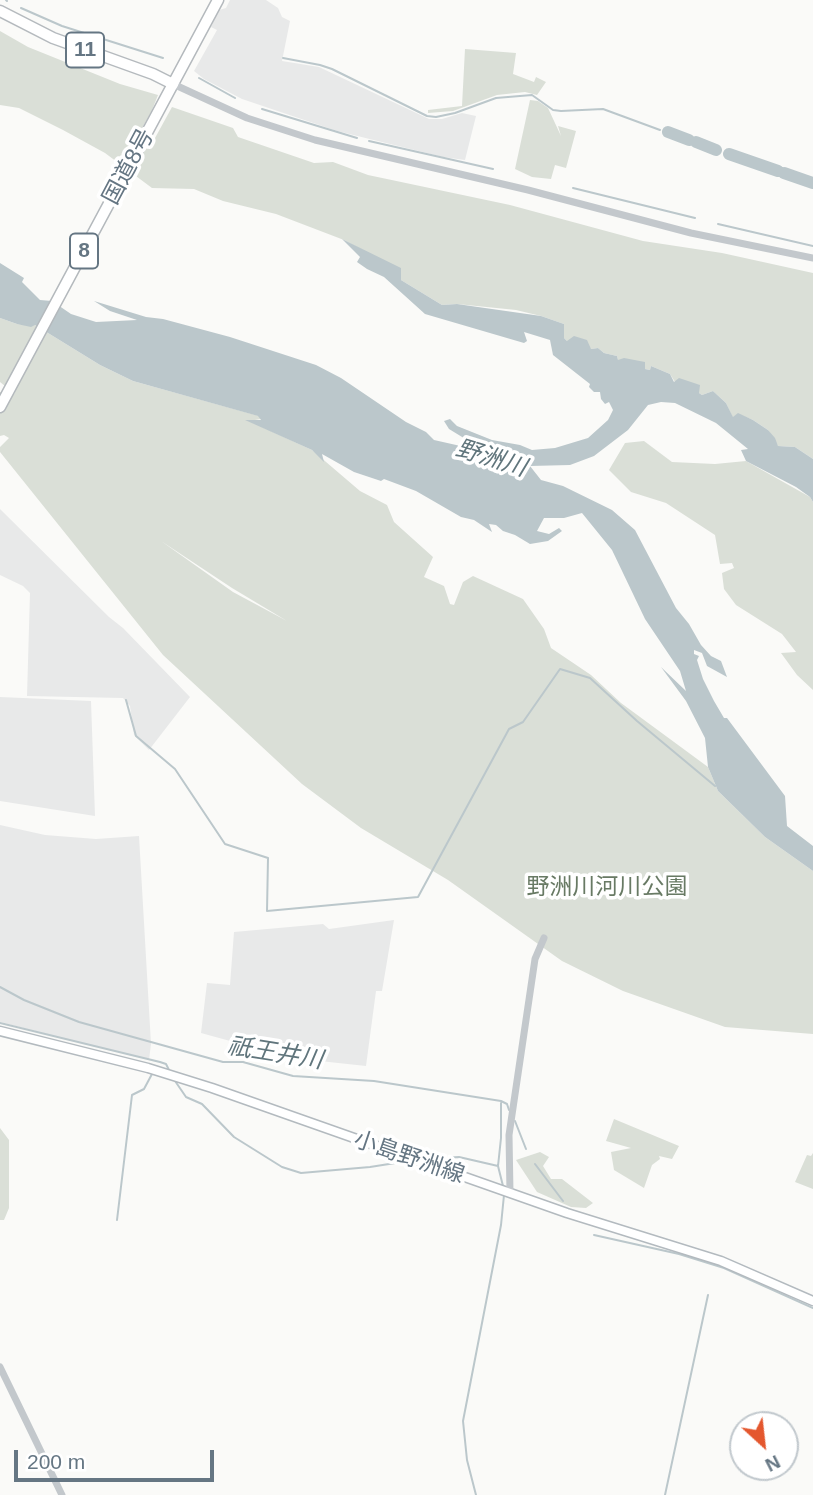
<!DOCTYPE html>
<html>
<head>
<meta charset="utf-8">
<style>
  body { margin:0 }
  #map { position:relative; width:813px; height:1495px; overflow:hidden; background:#fafaf8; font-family:Helvetica,sans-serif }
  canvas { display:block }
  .north { position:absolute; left:729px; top:1411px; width:70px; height:70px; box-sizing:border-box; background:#fff; border:2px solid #c1c8cd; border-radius:50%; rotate:153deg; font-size:19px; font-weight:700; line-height:28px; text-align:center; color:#657683 }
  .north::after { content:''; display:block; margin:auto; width:24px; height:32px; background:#e4572e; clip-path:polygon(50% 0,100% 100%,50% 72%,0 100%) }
  .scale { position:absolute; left:14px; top:1450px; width:200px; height:32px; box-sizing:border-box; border:4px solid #657683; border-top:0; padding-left:9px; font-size:21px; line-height:24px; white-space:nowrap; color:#657683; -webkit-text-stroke:5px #fff; paint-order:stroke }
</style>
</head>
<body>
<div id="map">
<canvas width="813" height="1495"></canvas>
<div class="north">N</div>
<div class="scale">200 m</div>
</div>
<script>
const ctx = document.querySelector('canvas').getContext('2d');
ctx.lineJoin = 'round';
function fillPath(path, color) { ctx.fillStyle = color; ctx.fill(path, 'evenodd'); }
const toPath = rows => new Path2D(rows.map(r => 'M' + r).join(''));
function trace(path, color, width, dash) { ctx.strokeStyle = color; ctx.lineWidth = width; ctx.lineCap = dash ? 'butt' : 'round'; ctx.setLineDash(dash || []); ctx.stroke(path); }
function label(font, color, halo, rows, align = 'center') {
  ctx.font = font + ' Helvetica,"Noto Sans JP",sans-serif'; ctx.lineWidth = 7; ctx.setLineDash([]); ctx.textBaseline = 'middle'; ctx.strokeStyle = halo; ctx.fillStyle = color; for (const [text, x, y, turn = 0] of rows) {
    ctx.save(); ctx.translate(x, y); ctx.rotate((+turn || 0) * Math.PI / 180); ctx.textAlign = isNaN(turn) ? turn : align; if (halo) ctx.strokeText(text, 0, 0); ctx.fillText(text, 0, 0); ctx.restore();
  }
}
const built = toPath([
  [230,0,266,0,278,8,282,17,290,21,282,61,319,67,429,119,442,119,462,113,476,116,465,160,443,157,337,131,242,99,204,79,194,71,217,30,211,27,219,10,226,8],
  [0,509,109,617,123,628,190,697,149,750,134,735,130,706,123,698,27,696,30,593,23,586,0,575],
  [0,697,91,701,95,816,0,801],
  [0,825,45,835,96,839,139,836,151,1044,149,1060,0,1022],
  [394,920,382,991,376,991,366,1066,292,1058,201,1033,207,983,230,985,234,932,323,924,329,929]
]);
const green = toPath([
  [0,31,28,47,120,84,158,95,152,110,140,132,155,138,172,107,233,128,238,137,314,163,333,162,368,175,510,205,643,241,722,253,813,273,813,459,795,447,778,446,768,430,753,420,738,414,733,418,726,403,713,391,702,395,699,393,699,385,675,382,670,374,651,366,650,370,645,369,618,360,617,356,604,353,598,348,591,349,567,341,564,338,564,324,541,316,516,310,457,304,442,305,401,280,374,256,344,240,276,214,223,201,194,189,152,188,105,153,63,130,19,108,0,105],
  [465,49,516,53,513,74,534,82,536,77,546,82,537,95,525,92,497,95,453,111,428,113,428,110,462,106],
  [530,100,538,101,548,108,561,136,558,126,576,131,566,168,555,165,551,179,532,177,515,169],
  [0,318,17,324,35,325,100,365,133,381,259,416,261,419,249,421,312,450,360,491,387,505,394,522,433,557,424,577,444,586,450,604,454,605,463,582,473,576,523,599,544,629,551,648,591,675,621,703,708,767,718,791,765,837,813,871,813,1034,725,1027,623,991,562,961,448,880,361,828,302,784,163,655,0,452,0,447,9,438,4,435,0,436,0,392,15,394,0,382],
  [161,541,232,588,287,621,233,592],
  [644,441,672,462,715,464,746,461,810,497,813,502,813,690,797,675,781,653,796,652,782,634,736,605,724,589,722,573,734,568,732,563,720,564,715,535,666,503,631,492,609,470,625,443],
  [614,1119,679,1146,672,1159,659,1156,660,1159,652,1165,644,1188,614,1170,611,1152,631,1148,606,1141],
  [0,1128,9,1140,9,1208,4,1220,0,1220],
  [540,1152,549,1157,543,1166,551,1179,562,1179,593,1203,586,1208,571,1207,537,1192,516,1160],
  [813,1153,813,1189,795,1182,807,1155,811,1156]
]);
const water = toPath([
  [342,239,401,268,401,280,442,305,457,304,541,316,564,324,564,338,567,341,574,336,587,340,591,349,598,348,604,353,617,356,618,360,624,358,645,362,645,369,650,370,651,366,670,374,674,382,679,378,700,385,699,393,702,395,713,391,726,403,733,417,738,413,753,420,768,430,775,438,778,446,795,447,813,459,813,502,810,497,796,487,746,461,741,450,748,449,716,423,675,403,661,402,648,405,628,430,594,456,570,465,530,466,541,480,563,486,612,510,635,530,676,608,689,624,701,645,711,656,721,661,727,677,707,666,702,653,694,650,694,654,699,656,697,660,703,679,714,701,724,718,727,718,785,796,787,826,813,846,813,871,765,837,718,791,708,767,705,738,686,701,661,667,686,691,680,671,645,619,612,550,582,513,564,518,544,518,537,531,549,534,559,528,562,531,548,541,530,544,515,535,503,531,496,525,489,524,492,532,474,520,461,517,416,491,384,479,381,481,354,472,322,454,324,462,312,450,245,420,261,420,258,416,133,381,100,365,35,325,31,327,17,324,0,318,0,263,24,278,22,282,40,300,52,301,71,314,96,322,137,320,110,311,94,301,146,317,163,319,230,337,316,365,341,378,406,422,426,432,434,440,465,447,467,440,449,429,444,421,450,419,457,426,492,440,520,445,532,450,555,448,588,438,608,420,613,410,609,402,605,404,601,399,600,392,594,392,589,387,590,384,553,355,550,340,524,332,527,341,524,343,425,314,384,277,367,269,357,262,360,257]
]);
const stream = toPath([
  [6,0,7,1],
  [21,8,62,26,163,58],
  [283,58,320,65,332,69,427,116,436,117,455,113,496,98,532,95,553,110,561,111,603,109,660,130],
  [199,78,235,98],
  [262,109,357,138],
  [369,141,493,169],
  [573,188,695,218],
  [718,224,813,246],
  [126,700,136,736,175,769,225,844,268,858,267,911,418,897,509,729,523,722,560,669,590,678,637,721,715,786],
  [0,987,24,1000,79,1022,223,1062,243,1062,293,1076,374,1081,501,1101,507,1104,509,1110],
  [0,1023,160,1062,166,1064,169,1070],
  [173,1078,186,1097,202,1104,234,1137,282,1167,301,1173,370,1167,408,1161],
  [515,1121,526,1149],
  [424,1159,459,1157,498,1166,503,1186],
  [535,1164,563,1201],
  [498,1166,501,1138,501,1103],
  [117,1220,132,1095,144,1089,152,1074],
  [594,1235,679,1254,724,1268,813,1308],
  [476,1495,467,1460,463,1421,501,1225,504,1195],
  [665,1495,708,1295]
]);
const river = toPath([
  [668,132,689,140],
  [696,142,716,150],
  [729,154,778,171],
  [784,173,813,183]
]);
const tertiary = toPath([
  [173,84,247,118,315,140,528,190,691,233,813,258],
  [510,1193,509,1135,535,959,544,938],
  [0,1367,62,1495]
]);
const secondary = toPath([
  [0,1031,148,1068,212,1088,567,1213,721,1261,813,1301]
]);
const primary = toPath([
  [0,11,53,38,153,74,173,84]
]);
const trunk = toPath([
  [0,407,218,0]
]);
const shields = [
  [85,50,38],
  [84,251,28]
];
const shieldNames = [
  ["11",85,50],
  ["8",84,251]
];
const streetNames = [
  ["国道8号",129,167,-62],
  ["小島野洲線",409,1158,19]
];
const parkNames = [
  ["野洲川河川公園",607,888]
];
const waterNames = [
  ["野洲川",491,459,17],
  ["祇王井川",275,1054,9]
];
fillPath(built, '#e8e9e9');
fillPath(green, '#dadfd7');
fillPath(water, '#bbc7cb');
trace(stream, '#bbc7cb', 2);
trace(river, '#bbc7cb', 12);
trace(secondary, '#b3babf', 11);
trace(primary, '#b5babe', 13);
trace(trunk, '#b4b9bd', 13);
trace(tertiary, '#c3c8cc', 7);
trace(secondary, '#fff', 8);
trace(primary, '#fff', 10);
trace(trunk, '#fff', 10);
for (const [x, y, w] of shields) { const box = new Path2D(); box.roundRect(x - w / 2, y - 17.5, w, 35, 5); ctx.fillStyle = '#fff'; ctx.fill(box); trace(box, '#657683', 2); }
label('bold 21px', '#657683', null, shieldNames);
label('23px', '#657683', '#fff', streetNames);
label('23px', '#687a64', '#fff', parkNames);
label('italic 24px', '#60757c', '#fff', waterNames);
</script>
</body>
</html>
